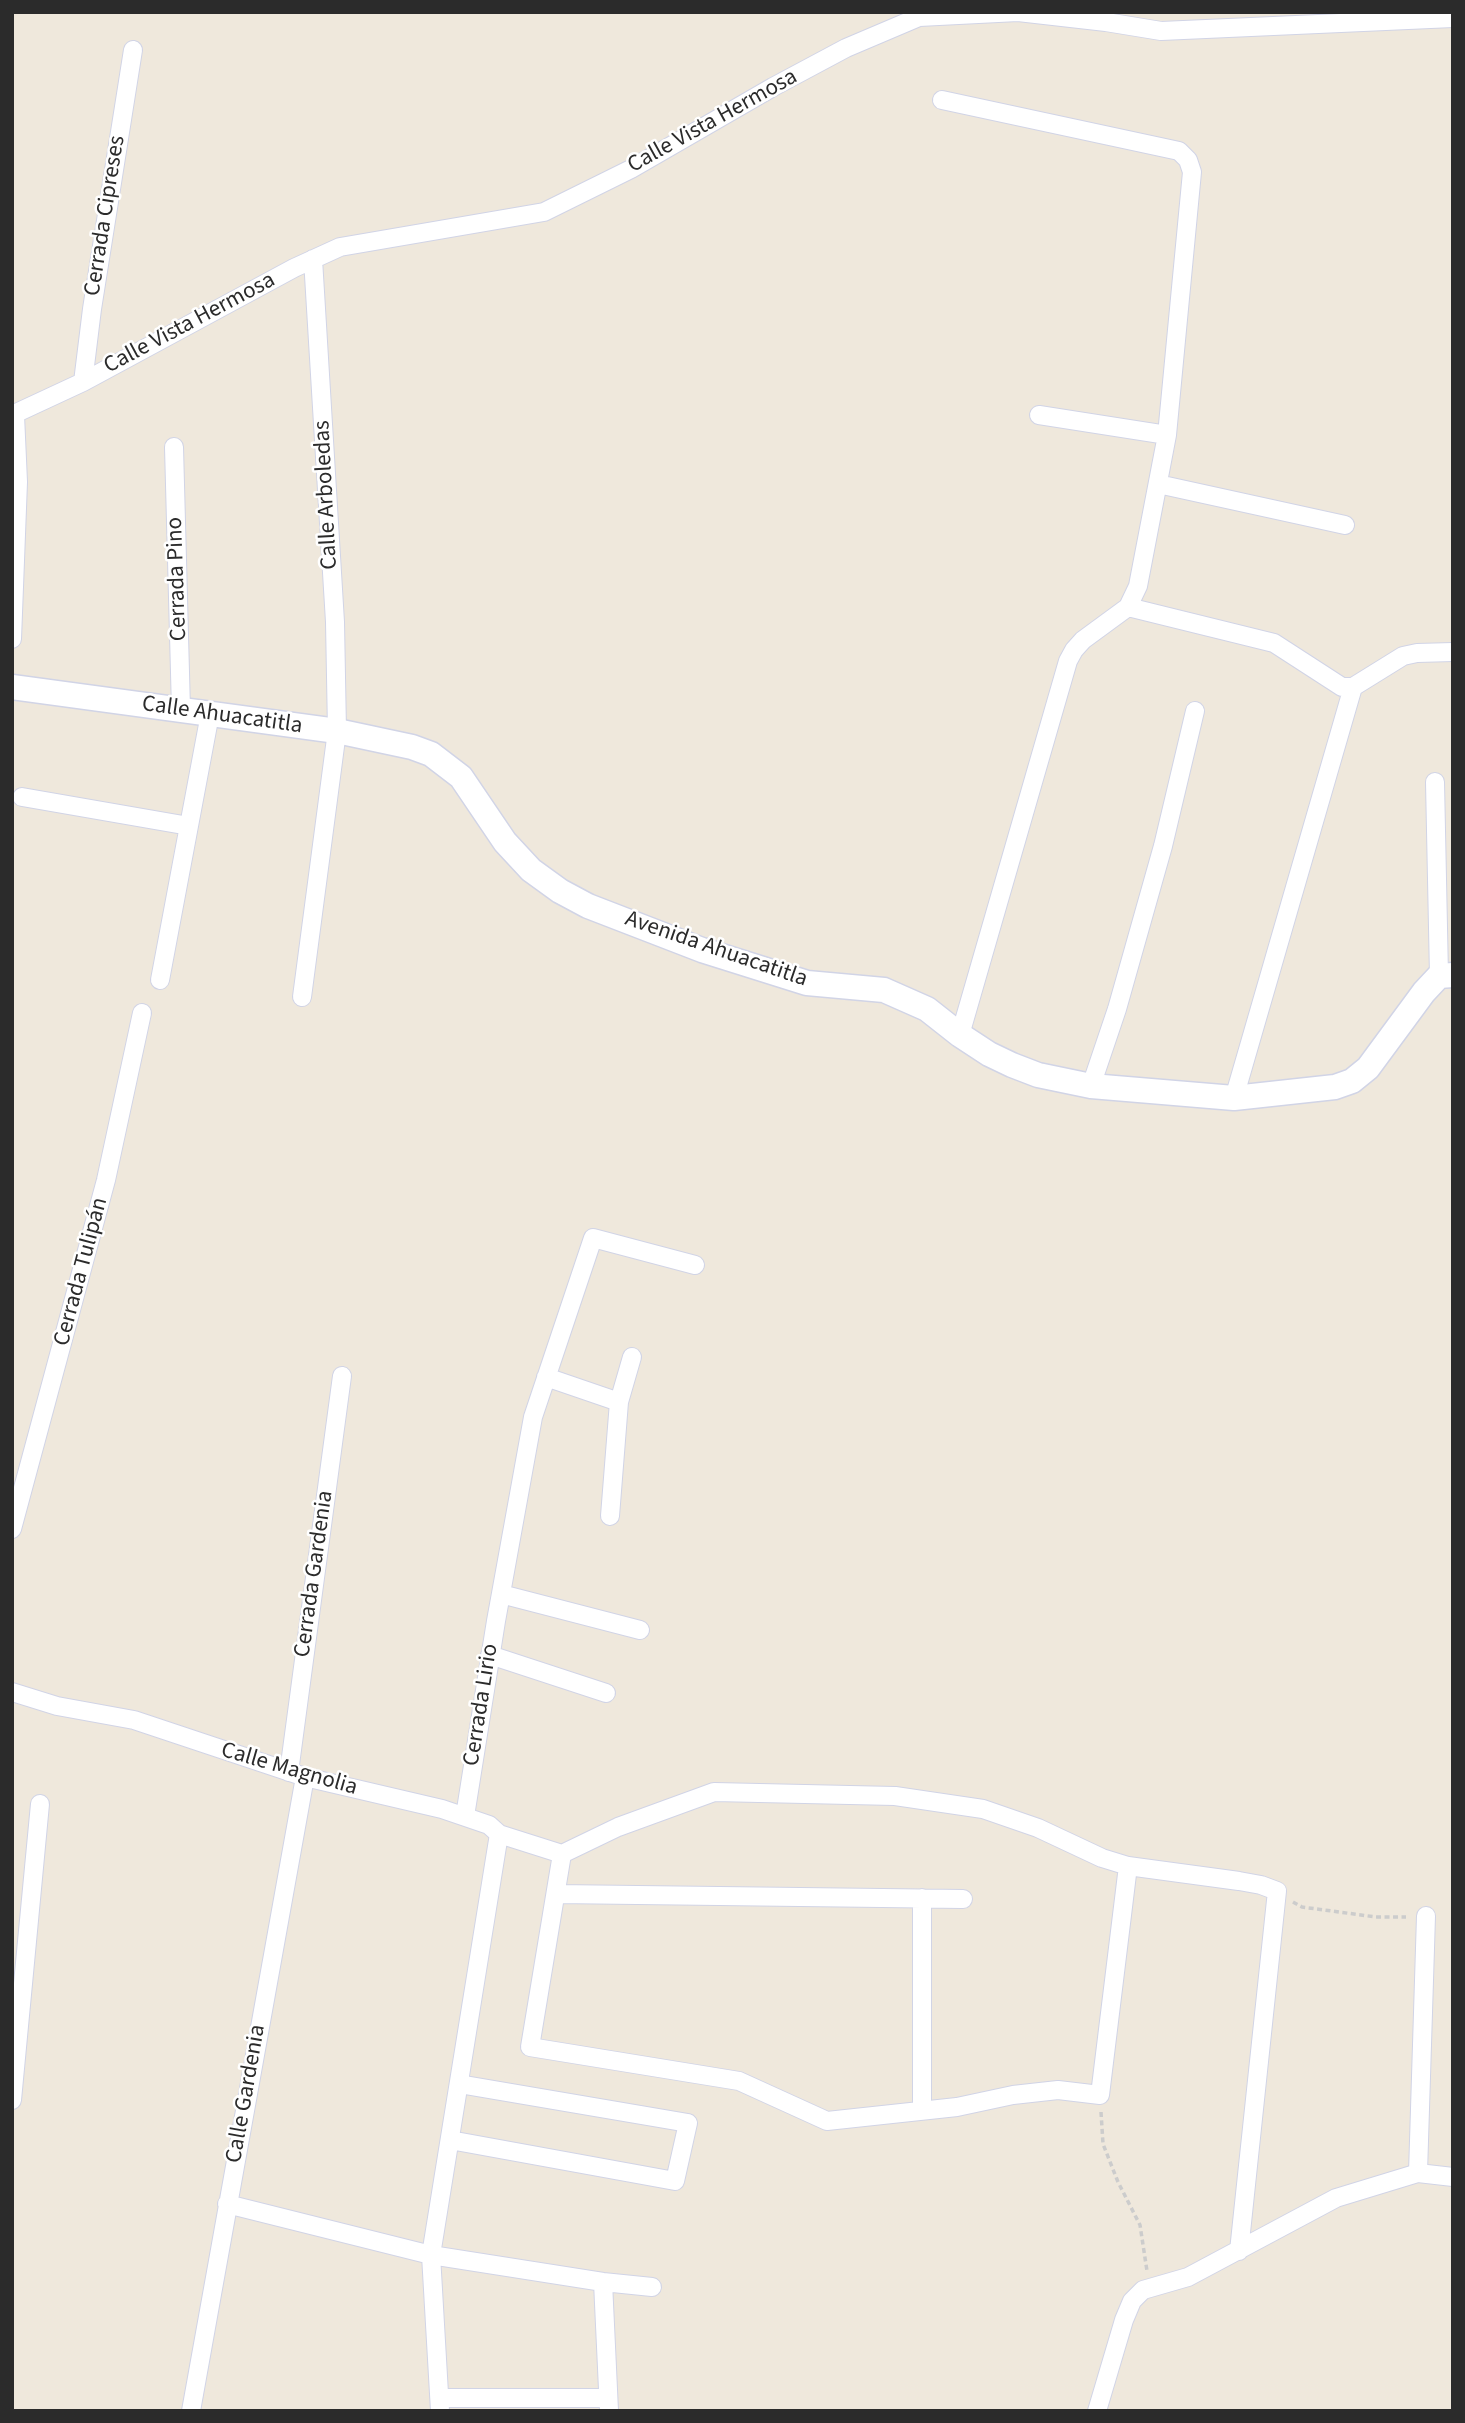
<!DOCTYPE html>
<html>
<head>
<meta charset="utf-8">
<style>
  body { margin:0 }
  #map { position:relative; width:1465px; height:2423px; overflow:hidden; background:#efe8dc; font-family:"Source Sans 3",sans-serif }
  canvas { display:block }
  .frame { position:absolute; inset:0; border:14px solid #2b2b2b; pointer-events:none }
</style>
</head>
<body>
<div id="map">
<canvas width="1465" height="2423"></canvas>
<div class="frame"></div>
</div>
<script>
const ctx = document.querySelector('canvas').getContext('2d');
ctx.lineJoin = 'round';
const toPath = rows => new Path2D(rows.map(r => 'M' + r).join(''));
function trace(path, color, width, dash) { ctx.strokeStyle = color; ctx.lineWidth = width; ctx.lineCap = dash ? 'butt' : 'round'; ctx.setLineDash(dash || []); ctx.stroke(path); }
function label(font, color, halo, rows, align = 'center') {
  ctx.font = font + ' "Source Sans 3",sans-serif'; ctx.lineWidth = 5; ctx.setLineDash([]); ctx.textBaseline = 'middle'; ctx.strokeStyle = halo; ctx.fillStyle = color; for (const [text, x, y, turn = 0] of rows) {
    ctx.save(); ctx.translate(x, y); ctx.rotate((+turn || 0) * Math.PI / 180); ctx.textAlign = isNaN(turn) ? turn : align; if (halo) ctx.strokeText(text, 0, 0); ctx.fillText(text, 0, 0); ctx.restore();
  }
}
const path = toPath([
  [1293,1902,1302,1907,1376,1917,1406,1917],
  [1101,2112,1103,2144,1118,2182,1140,2225,1147,2271]
]);
const street = toPath([
  [942,100,1179,151,1188,160,1192,172,1167,435,1138,586,1128,607,1083,640,1074,650,1068,661,960,1035],
  [83,382,92,309,133,50],
  [12,415,83,382,294,268,340,247,544,212,631,169,773,87,846,48,919,17,1018,12,1106,22,1161,31,1453,18],
  [1039,415,1167,435],
  [174,447,181,710],
  [1158,484,1345,525],
  [1128,607,1274,643,1342,687,1353,687,1403,656,1417,653,1453,652],
  [12,639,18,482,15,415],
  [1435,782,1439,976],
  [22,797,189,826],
  [160,980,210,714],
  [302,997,337,731,335,622,313,259],
  [1091,1086,1117,1009,1163,846,1195,711],
  [1234,1098,1353,687],
  [546,1377,619,1402],
  [610,1516,619,1402,632,1357],
  [12,1529,106,1180,142,1013],
  [501,1594,640,1630],
  [490,1655,606,1693],
  [12,1692,57,1706,134,1720,305,1777,442,1809,489,1825,499,1834,562,1854],
  [289,1772,342,1376],
  [465,1816,496,1621,533,1417,593,1238,695,1265],
  [562,1854,618,1827,714,1792,895,1796,983,1809,1038,1828,1102,1858,1128,1866,1239,1881,1261,1885,1277,1891,1239,2251],
  [562,1854,530,2047,739,2081,827,2121,957,2107,1013,2095,1058,2090,1100,2095,1128,1866],
  [556,1894,963,1899],
  [922,1898,922,2111],
  [12,2100,40,1804],
  [450,2140,675,2181,688,2123,459,2084],
  [1418,2173,1426,1916],
  [227,2204,431,2255,603,2282,652,2287],
  [603,2282,609,2411],
  [440,2398,608,2398],
  [191,2411,305,1777],
  [440,2411,431,2255,499,1834],
  [1097,2411,1124,2320,1132,2301,1143,2290,1188,2277,1336,2198,1418,2173,1453,2177]
]);
const secondary = toPath([
  [12,687,337,731,412,747,431,754,461,777,505,842,531,870,560,891,588,906,702,950,807,983,884,990,927,1009,960,1035,989,1054,1012,1065,1038,1075,1091,1086,1234,1098,1335,1087,1352,1081,1368,1068,1424,992,1439,976,1453,975]
]);
const streetNames = [
  ["Calle Vista Hermosa",713,122,-29],
  ["Cerrada Cipreses",106,216,-81],
  ["Calle Vista Hermosa",190,324,-28],
  ["Calle Arboledas",327,495,-93],
  ["Cerrada Pino",178,579,-92],
  ["Calle Ahuacatitla",222,716,8],
  ["Avenida Ahuacatitla",716,950,19],
  ["Cerrada Tulipán",82,1272,-75],
  ["Cerrada Gardenia",315,1574,-82],
  ["Cerrada Lirio",482,1705,-81],
  ["Calle Magnolia",289,1770,16],
  ["Calle Gardenia",247,2094,-80]
];
trace(street, '#d1d4e6', 20);
trace(secondary, '#d1d4e6', 27);
trace(path, '#ccc', 3.5, [5, 3.5]);
trace(street, '#fff', 18);
trace(secondary, '#fff', 24);
label('23px', '#2b2b2b', '#fff', streetNames);
</script>
</body>
</html>
